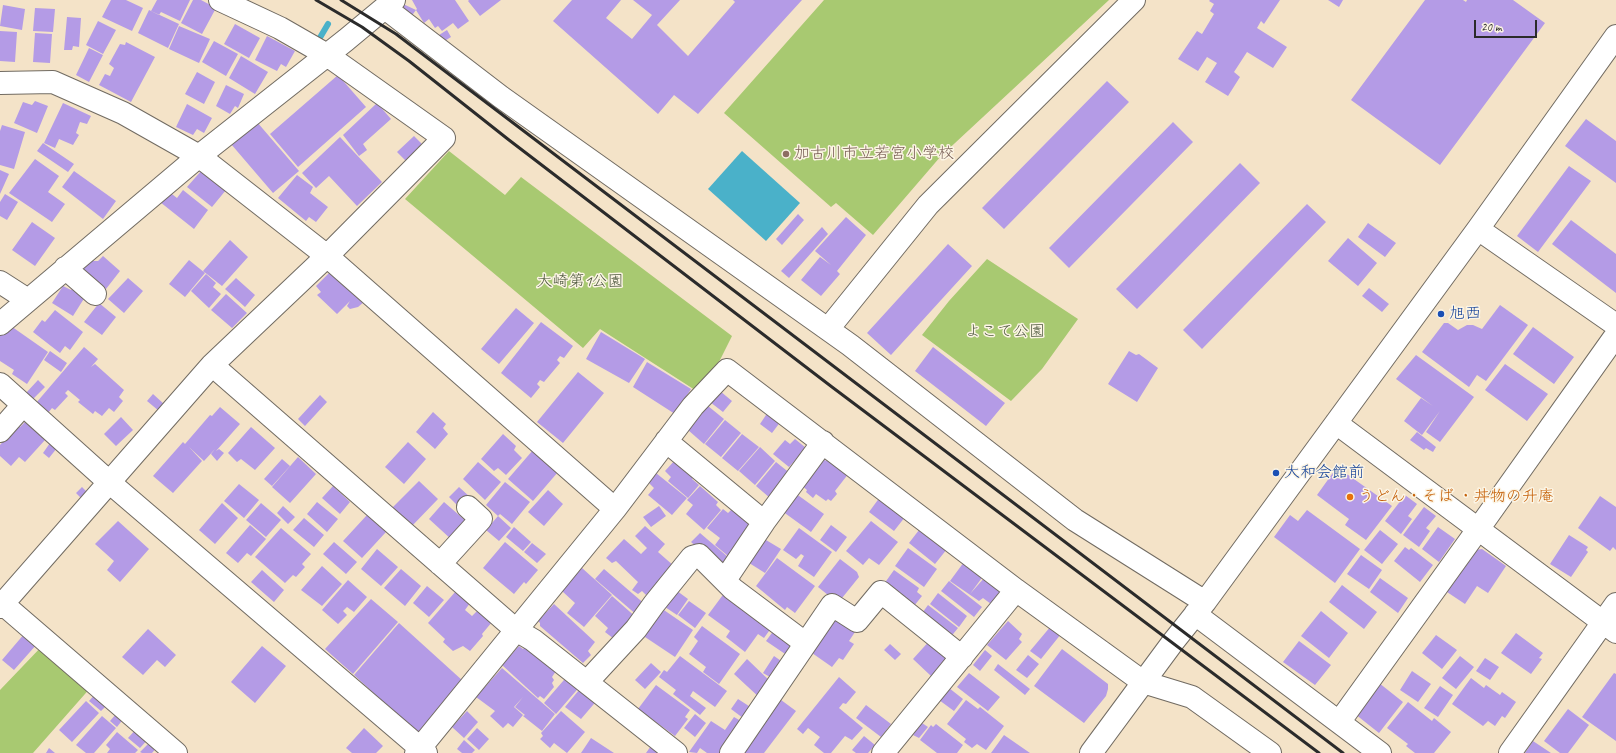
<!DOCTYPE html>
<html>
<head>
<meta charset="utf-8">
<style>
  body { margin:0 }
  #map { position:relative; width:1616px; height:753px; overflow:hidden; background:#f4e3c8; font-family:Caveat,sans-serif }
  canvas { display:block }
  .scale { position:absolute; left:1474px; top:20px; width:63px; height:18px; box-sizing:border-box; border:2px solid #2b2b2b; border-top:0; padding-left:5px; font-size:12px; line-height:14px; white-space:nowrap; color:#2b2b2b; -webkit-text-stroke:3px #fcf5e5; paint-order:stroke }
</style>
</head>
<body>
<div id="map">
<canvas width="1616" height="753"></canvas>
<div class="scale">20 m</div>
</div>
<script>
const ctx = document.querySelector('canvas').getContext('2d');
ctx.lineJoin = 'round';
function fillPath(path, color) { ctx.fillStyle = color; ctx.fill(path, 'evenodd'); }
const toPath = rows => new Path2D(rows.map(r => 'M' + r).join(''));
function trace(path, color, width, dash) { ctx.strokeStyle = color; ctx.lineWidth = width; ctx.lineCap = dash ? 'butt' : 'round'; ctx.setLineDash(dash || []); ctx.stroke(path); }
function label(font, color, halo, rows, align = 'center') {
  ctx.font = font + ' Caveat,"Klee One",sans-serif'; ctx.lineWidth = 3; ctx.setLineDash([]); ctx.textBaseline = 'middle'; ctx.strokeStyle = halo; ctx.fillStyle = color; for (const [text, x, y, turn = 0] of rows) {
    ctx.save(); ctx.translate(x, y); ctx.rotate((+turn || 0) * Math.PI / 180); ctx.textAlign = isNaN(turn) ? turn : align; if (halo) ctx.strokeText(text, 0, 0); ctx.fillText(text, 0, 0); ctx.restore();
  }
}
const green = toPath([
  [824,0,1109,0,941,156,873,235,836,203,831,207,724,113],
  [449,151,505,195,521,177,732,336,720,360,695,390,600,329,583,348,405,199],
  [987,259,1078,319,1042,369,1011,401,922,335,949,301],
  [44,644,92,686,33,753,0,753,0,690]
]);
const water = toPath([
  [742,151,800,203,766,241,708,189]
]);
const stream = toPath([
  [318,41,328,24]
]);
const building = toPath([
  [111,0,126,0,143,8,132,31,102,17],
  [157,0,190,0,180,21,161,12,159,15,151,11],
  [193,0,201,0,216,8,202,34,181,23],
  [412,0,455,0,469,21,458,29,453,23,442,31,438,26,435,28,429,19,424,23,416,10,417,9],
  [469,0,501,0,480,16,468,1],
  [572,0,621,0,606,18,632,39,652,15,633,0,680,0,657,25,688,56,735,2,733,0,802,0,698,114,674,95,658,114,553,21],
  [1210,0,1280,0,1264,24,1261,21,1257,28,1287,47,1273,68,1247,52,1234,72,1240,77,1228,96,1205,82,1217,63,1207,57,1198,71,1178,59,1197,31,1202,34,1214,14,1210,11,1214,4,1209,1],
  [1328,0,1343,0,1339,7],
  [1425,0,1463,0,1466,2,1467,0,1513,0,1545,23,1440,165,1351,100],
  [401,3,416,10,410,18,397,9],
  [3,5,25,9,22,30,0,26],
  [35,8,55,9,53,32,33,31],
  [149,10,179,24,168,48,138,33],
  [67,17,81,18,79,47,73,46,72,50,64,50],
  [98,21,116,30,103,54,86,45],
  [235,24,260,38,249,58,224,44],
  [179,26,210,39,199,63,169,49],
  [447,30,451,37,443,42,439,35],
  [0,31,17,32,15,62,0,61],
  [35,33,52,34,50,63,33,62],
  [267,36,295,51,286,67,281,64,277,71,255,60],
  [214,41,238,54,226,76,202,62],
  [126,42,155,57,131,102,99,85,105,74,110,76,114,68,109,64,120,44,125,45],
  [89,48,103,55,89,82,76,75],
  [241,56,268,72,255,94,229,78],
  [197,72,215,82,204,104,185,94],
  [338,75,366,107,298,167,270,134],
  [1107,81,1129,102,1004,229,982,208],
  [226,85,244,94,238,108,235,106,230,114,216,106],
  [35,101,48,106,37,133,14,123,23,102,32,105],
  [63,103,91,116,87,124,80,122,76,133,79,135,73,145,59,139,55,148,44,143],
  [377,103,391,119,363,144,367,150,359,156,343,135],
  [187,104,212,118,204,133,197,129,193,135,176,127],
  [1586,119,1616,141,1616,183,1565,146],
  [257,122,299,171,273,193,231,144],
  [1173,122,1193,142,1069,268,1049,248],
  [2,125,25,132,14,169,0,165,0,131],
  [414,136,426,148,409,164,397,152],
  [340,137,382,182,357,206,329,176,316,188,302,173],
  [43,143,74,164,68,172,37,151],
  [35,159,59,176,48,192,65,204,52,222,9,193],
  [1240,163,1260,183,1137,309,1116,289],
  [1569,166,1591,181,1538,252,1517,236],
  [0,170,9,174,0,194],
  [202,170,226,190,212,207,187,187],
  [74,171,116,201,103,219,62,187],
  [297,175,313,187,310,193,328,207,316,222,309,217,306,221,278,198],
  [183,190,208,210,194,229,160,202,168,191,177,198],
  [5,194,18,202,7,220,0,216,0,202],
  [1307,204,1326,222,1202,349,1183,330],
  [798,214,804,220,782,245,776,239],
  [846,217,866,235,837,271,840,274,821,296,801,280,820,257,831,265,815,251],
  [1571,220,1616,254,1616,293,1552,244],
  [32,222,55,238,35,266,12,250],
  [1368,223,1396,243,1385,257,1358,237],
  [822,227,828,234,789,278,781,271],
  [1348,238,1377,263,1358,286,1328,261],
  [230,240,248,257,222,286,203,271],
  [948,244,972,266,891,355,867,333],
  [103,256,120,271,106,289,80,267,85,261,98,261],
  [189,260,205,273,185,297,169,284],
  [330,272,355,296,364,302,358,307,350,309,347,306,350,301,337,314,317,295,321,292,316,286],
  [206,274,216,283,213,287,221,294,209,308,191,291],
  [128,278,143,291,124,313,108,299],
  [236,278,255,295,245,307,225,289],
  [63,286,71,290,73,288,85,297,73,316,52,303],
  [1369,288,1389,304,1382,312,1362,296],
  [226,294,247,313,232,328,211,310],
  [99,303,116,317,102,335,84,322],
  [1500,305,1528,325,1486,381,1477,375,1469,387,1422,352,1444,323,1448,323,1458,330,1467,325,1473,325,1482,329],
  [516,308,534,323,499,364,481,349],
  [55,310,83,332,70,350,65,346,60,353,33,332,42,320,45,322],
  [541,322,573,346,564,358,560,356,557,360,560,363,544,382,540,380,537,384,540,387,531,398,501,373],
  [8,324,48,352,27,384,12,374,14,370,0,361,0,335],
  [1533,327,1574,357,1554,384,1513,354],
  [601,332,645,359,629,383,586,359],
  [84,347,98,359,91,367,95,364,124,390,119,397,123,401,114,412,109,408,102,416,95,411,93,414,78,402,80,400,68,390,65,393,68,396,55,410,52,408,48,413,36,403],
  [933,347,1005,403,986,426,915,371],
  [50,351,67,363,61,372,44,360],
  [1129,351,1136,355,1139,354,1158,368,1137,402,1108,384],
  [1416,355,1474,397,1440,442,1426,432,1440,411,1422,435,1404,421,1421,398,1433,406,1396,379],
  [647,362,691,389,675,414,633,387],
  [1505,364,1548,394,1527,421,1485,390],
  [578,372,604,393,563,443,537,422],
  [38,380,45,387,33,399,26,393],
  [720,391,732,401,723,412,710,402],
  [153,394,164,404,159,411,147,401],
  [320,395,327,402,305,426,298,419],
  [708,406,724,419,704,444,688,430],
  [220,407,240,424,216,451,219,449,224,453,217,461,211,454,215,449,204,461,189,447,202,461,173,493,153,476,183,442,185,444,210,415,212,416],
  [433,412,446,424,443,428,448,434,435,449,416,432],
  [768,412,781,421,772,433,760,424],
  [121,417,133,430,116,446,104,434],
  [725,420,741,433,721,457,705,444],
  [25,422,45,440,25,462,19,457,11,466,0,456,0,445,17,425,20,427],
  [251,427,275,448,255,470,241,459,237,462,228,453],
  [1417,432,1436,447,1433,452,1426,448,1424,450,1410,440],
  [503,434,516,446,514,450,522,458,506,475,498,468,494,471,481,459],
  [742,434,759,447,738,471,722,458],
  [795,439,806,448,789,467,773,454,785,440,790,444],
  [408,442,426,459,404,484,385,467],
  [50,443,57,448,49,458,43,453],
  [760,447,775,461,755,485,739,471],
  [533,450,558,472,533,501,508,479],
  [298,457,316,474,290,503,272,487],
  [829,457,849,473,835,491,837,494,831,501,828,499,826,501,816,494,813,498,806,492,807,490,800,484,823,458,826,461],
  [282,459,290,466,272,486,264,479],
  [676,459,695,475,692,479,699,485,688,498,668,481,671,477,665,471],
  [478,462,501,482,485,500,463,479],
  [776,462,791,474,770,498,756,486],
  [1337,467,1392,506,1366,540,1345,525,1349,519,1317,495],
  [656,473,687,498,672,515,648,495,654,488,648,482],
  [419,481,438,499,410,528,391,509],
  [505,482,530,502,512,524,500,514,498,516,511,528,499,541,486,530,498,516,486,505],
  [239,484,259,500,244,518,224,501],
  [333,486,350,502,340,514,322,498],
  [700,486,718,502,716,505,721,510,704,530,686,514,693,505,687,500],
  [82,487,88,493,82,499,76,493],
  [459,487,471,498,460,508,449,497],
  [548,490,563,504,544,526,528,512],
  [795,493,824,514,811,532,782,511],
  [1405,495,1417,504,1408,516,1412,519,1401,534,1385,521],
  [1600,496,1616,507,1616,550,1613,547,1610,551,1578,528],
  [880,497,905,517,894,531,869,512],
  [317,502,338,519,327,532,307,514],
  [444,502,467,522,452,540,429,519],
  [222,503,238,518,215,544,199,530],
  [261,503,281,520,266,537,246,520],
  [283,506,295,517,288,524,277,513],
  [659,506,666,516,651,527,643,517],
  [734,507,755,525,728,556,715,545,720,538,707,528,723,509,728,513],
  [1424,507,1436,516,1426,528,1430,531,1419,547,1403,535],
  [1307,510,1360,549,1335,583,1274,537,1290,515,1298,521],
  [367,515,386,532,362,558,343,541],
  [304,518,324,535,314,547,293,530],
  [118,521,149,549,120,582,107,570,114,561,95,544],
  [871,521,898,542,879,565,869,558,863,565,846,551],
  [250,525,266,539,251,556,247,553,238,563,226,553],
  [831,525,847,537,836,552,820,540],
  [645,526,665,544,658,552,674,566,646,595,642,591,638,594,632,590,638,582,616,561,612,563,606,558,624,539,641,554,647,548,635,536],
  [514,527,531,542,523,551,506,537],
  [1438,527,1455,539,1439,562,1422,549],
  [281,528,311,554,302,564,305,567,296,577,293,575,285,583,255,557],
  [799,528,832,552,814,577,798,566,804,556,801,554,796,559,783,550],
  [919,530,947,549,935,564,909,543],
  [1380,530,1398,544,1382,564,1364,550],
  [700,533,728,557,720,567,691,542],
  [1569,535,1588,547,1586,550,1588,552,1571,577,1550,564],
  [761,537,781,549,765,573,746,561],
  [334,542,357,562,346,574,323,554],
  [505,542,538,570,526,584,524,582,514,594,483,568],
  [532,543,546,554,537,563,524,552],
  [1405,547,1409,550,1411,548,1433,565,1420,582,1394,561],
  [908,548,937,569,924,587,895,566],
  [377,549,398,567,381,586,361,569],
  [1482,549,1506,566,1488,593,1477,586,1465,604,1447,592,1475,550],
  [1361,555,1382,570,1369,589,1347,574],
  [777,558,815,586,795,613,787,607,785,610,756,586],
  [840,559,857,572,859,577,838,603,818,587],
  [964,562,984,575,970,594,985,577,1002,590,991,604,983,598,979,601,950,581],
  [322,566,342,584,322,606,301,590],
  [582,568,612,595,584,627,567,613,575,603,562,591],
  [401,569,421,586,405,606,384,588],
  [604,569,647,606,638,616,595,579],
  [262,570,284,590,274,602,251,582],
  [894,570,919,588,917,592,922,596,914,606,884,584],
  [1380,578,1408,598,1398,613,1370,592],
  [348,580,367,597,354,612,347,607,343,611,347,615,338,624,322,610],
  [949,581,982,607,974,617,941,591],
  [1342,585,1377,612,1364,629,1329,602],
  [427,586,444,600,429,617,413,603],
  [673,588,688,599,677,615,662,605],
  [728,588,774,624,764,638,758,634,745,652,726,637,730,631,708,615],
  [456,591,470,603,465,610,472,616,478,610,492,622,482,634,483,636,470,651,463,646,453,651,443,642,445,639,428,623],
  [938,593,967,616,959,627,930,604],
  [612,596,638,619,618,642,605,632,608,628,595,616],
  [371,599,398,622,353,674,325,649],
  [689,601,706,613,695,628,678,615],
  [554,604,595,642,588,651,591,655,583,663,540,626,540,623,538,621],
  [928,605,958,628,949,639,920,616],
  [658,606,693,630,675,657,639,633],
  [1321,611,1348,633,1329,658,1301,636],
  [838,613,859,626,849,641,854,644,843,660,839,658,832,667,812,653],
  [1008,621,1022,634,1019,639,1022,642,1006,660,987,645],
  [399,623,463,681,422,731,416,732,354,675],
  [702,626,740,654,719,684,703,672,706,667,689,654,698,641,694,637],
  [777,626,801,643,791,658,766,641],
  [1051,626,1061,634,1041,659,1030,651],
  [148,629,176,655,165,667,157,660,143,675,122,657],
  [25,633,37,644,14,670,2,660],
  [1516,633,1543,653,1539,658,1542,659,1531,674,1501,653],
  [1436,635,1457,650,1442,669,1422,653],
  [932,638,951,655,931,676,913,659],
  [1299,641,1331,665,1315,685,1283,662],
  [890,644,901,654,895,660,884,650],
  [527,645,556,671,552,677,554,680,552,683,554,687,544,699,540,696,538,698,502,665,519,646,523,649],
  [262,646,286,666,255,703,231,682],
  [1062,649,1108,684,1108,689,1106,696,1084,723,1034,686],
  [985,650,992,656,980,671,973,665],
  [1028,655,1039,664,1027,678,1016,670],
  [680,656,727,691,715,707,693,691,690,696,706,708,700,715,673,694,676,690,659,677,664,670,667,672],
  [774,656,787,665,777,681,763,673],
  [1460,656,1474,667,1456,689,1442,678],
  [1485,658,1499,667,1490,680,1476,671],
  [747,659,774,685,761,699,734,674],
  [651,663,661,672,645,689,635,680],
  [998,664,1030,689,1025,695,994,670],
  [502,668,555,714,542,731,523,716,525,715,515,707,523,697,514,707,523,715,513,727,508,723,503,728,490,716,495,711,476,697],
  [1412,671,1431,684,1418,702,1400,690],
  [570,673,582,684,556,714,544,703],
  [969,673,1000,697,988,711,957,687],
  [1614,673,1616,674,1616,741,1582,717],
  [839,677,856,692,846,704,843,703,839,708,863,728,852,740,845,736,831,753,824,753,814,745,820,737,808,728,803,734,797,729],
  [1471,678,1484,688,1486,685,1500,695,1502,692,1516,702,1505,718,1502,716,1495,726,1488,721,1483,726,1452,704],
  [1374,679,1403,702,1379,733,1350,710],
  [584,684,599,698,581,719,565,707],
  [656,685,690,710,685,717,688,719,675,736,638,709],
  [1440,686,1453,695,1438,717,1424,708],
  [949,688,963,699,954,711,939,700],
  [98,691,110,702,101,711,89,701],
  [777,697,796,711,764,753,736,753],
  [738,699,755,710,747,721,731,709],
  [966,700,978,709,980,707,1004,726,986,750,977,744,972,748,964,742,966,739,947,724],
  [86,701,99,713,72,742,59,730],
  [1408,702,1432,721,1434,718,1451,732,1434,753,1415,753,1406,746,1408,744,1387,728],
  [866,705,891,724,881,737,856,718],
  [1568,709,1589,725,1568,753,1560,753,1544,741],
  [467,711,478,722,464,738,452,727],
  [561,711,585,732,567,753,554,743,550,748,540,739,543,736,541,733],
  [117,713,124,718,117,727,110,721],
  [695,714,706,723,695,737,684,728],
  [102,716,116,728,94,753,86,753,76,745],
  [734,717,746,724,725,753,707,753,700,748,697,753,689,752,711,721,725,730],
  [922,723,928,727,919,738,913,735],
  [936,724,963,745,957,753,937,753,920,740,931,725,933,727],
  [138,727,150,737,140,748,128,738],
  [364,728,383,746,376,753,352,753,346,748],
  [477,728,489,739,479,750,467,739],
  [117,732,138,750,135,753,107,753,110,749,106,745],
  [1004,735,1030,753,991,753],
  [864,736,875,745,868,753,856,753,852,750],
  [591,738,614,753,581,753],
  [153,739,159,745,152,753,142,753,140,752],
  [464,740,475,750,472,753,462,753,457,749],
  [1533,741,1551,753,1525,753],
  [653,743,667,753,646,753],
  [49,748,55,753,46,753]
]);
const minor = toPath([
  [385,8,501,97,850,345,1075,520,1205,602],
  [0,83,53,82,123,113,199,156,327,256,615,509],
  [1478,229,1616,325],
  [65,268,95,294],
  [0,282,28,300],
  [0,324,199,156,346,40,394,0],
  [828,329,928,205,1134,0],
  [212,365,516,630,533,640,676,753],
  [0,384,109,482,426,753],
  [1336,423,1616,632],
  [0,431,23,405],
  [666,441,764,522],
  [440,564,481,519,468,507],
  [725,580,764,522,823,442],
  [3,604,176,753],
  [0,607,212,365,327,256,444,138,327,55,280,28,220,0],
  [1195,614,1380,753],
  [587,682,636,629,654,604,692,557,699,555,733,589,805,643],
  [1340,721,1479,528,1616,335],
  [416,753,615,509,693,406,727,370,1016,590,1143,682,1192,697,1270,753],
  [731,753,832,605,857,621,881,592,962,657],
  [883,753,1016,590],
  [1091,753,1173,642,1205,602,1478,229,1616,36],
  [1510,753,1616,604]
]);
const rail = toPath([
  [316,0,362,27,409,61,509,140,832,387,1319,753],
  [341,0,396,34,1343,753]
]);
const markers = [
  [786,154,4,"#8d6e63"],
  [1441,314,4,"#1a4fb4"],
  [1276,473,4,"#1a4fb4"],
  [1350,497,4,"#e8710a"]
];
const educationNames = [
  ["加古川市立若宮小学校",794,154]
];
const parkNames = [
  ["大崎第1公園",580,282],
  ["よこて公園",1005,332]
];
const transitNames = [
  ["旭西",1449,314],
  ["大和会館前",1284,473]
];
const foodNames = [
  ["うどん・そば ・丼物の升庵",1358,497]
];
fillPath(green, '#a8c971');
fillPath(water, '#4ab1c9');
trace(stream, '#4ab1c9', 6);
fillPath(building, '#b49be6');
trace(minor, '#716b62', 24);
trace(minor, '#fff', 22);
trace(rail, '#2b2b2b', 3);
for (const [x, y, r, color] of markers) { const dot = new Path2D(); dot.arc(x, y, r, 0, 2 * Math.PI); ctx.fillStyle = color; ctx.fill(dot); trace(dot, '#fcf5e5', 1.5); }
label('16px', '#785e54', '#fcf5e5', educationNames, 'left');
label('16px', '#505a40', '#fcf5e5', parkNames);
label('16px', '#164399', '#fcf5e5', transitNames, 'left');
label('16px', '#c56008', '#fcf5e5', foodNames, 'left');
</script>
</body>
</html>
